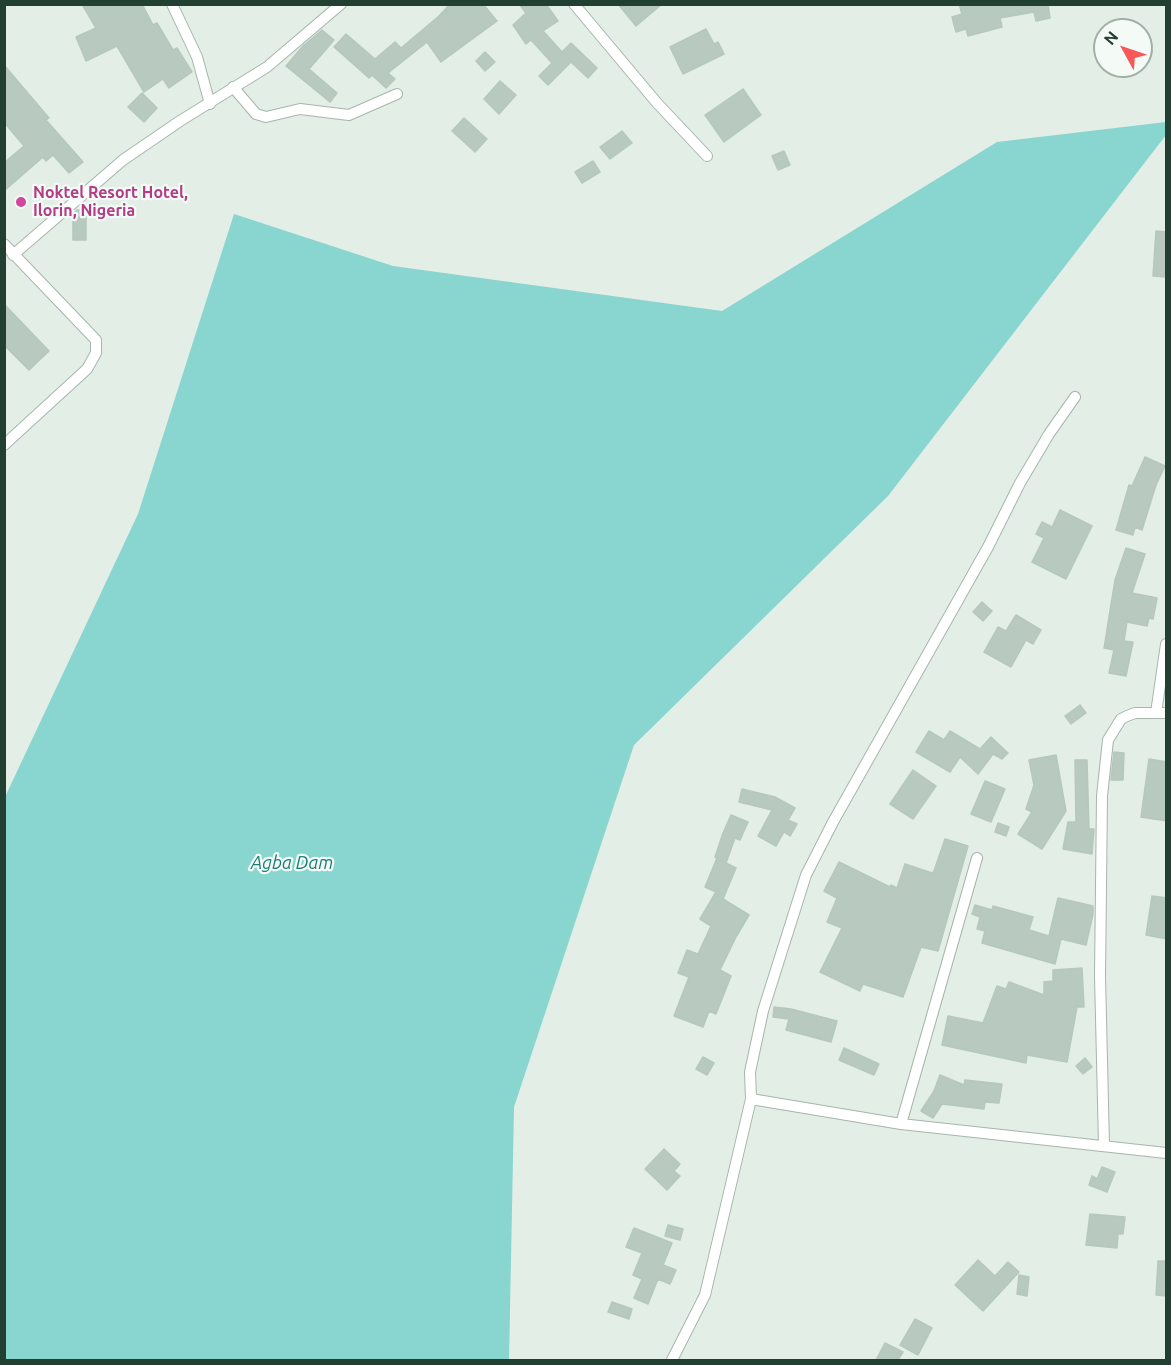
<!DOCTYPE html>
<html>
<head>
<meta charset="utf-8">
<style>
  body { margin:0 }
  #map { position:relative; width:1171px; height:1365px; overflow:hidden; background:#e3eee7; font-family:Ubuntu,sans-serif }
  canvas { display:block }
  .frame { position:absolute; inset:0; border:6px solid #224031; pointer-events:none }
  .north { position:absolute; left:1093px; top:18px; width:60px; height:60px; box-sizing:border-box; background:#f4faf6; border:2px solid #a0b0a7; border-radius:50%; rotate:310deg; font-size:16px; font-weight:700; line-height:24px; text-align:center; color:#224031 }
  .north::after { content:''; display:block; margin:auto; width:21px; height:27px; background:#f85857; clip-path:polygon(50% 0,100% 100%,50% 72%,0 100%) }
</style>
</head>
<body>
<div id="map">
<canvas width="1171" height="1365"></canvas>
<div class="frame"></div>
<div class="north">N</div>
</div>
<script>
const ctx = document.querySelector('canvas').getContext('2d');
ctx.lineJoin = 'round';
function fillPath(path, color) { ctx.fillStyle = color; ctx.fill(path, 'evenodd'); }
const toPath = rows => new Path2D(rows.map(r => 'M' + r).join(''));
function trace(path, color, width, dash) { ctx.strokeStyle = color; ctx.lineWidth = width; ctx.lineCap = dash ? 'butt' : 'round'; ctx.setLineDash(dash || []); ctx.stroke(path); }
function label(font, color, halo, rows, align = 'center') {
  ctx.font = font + ' Ubuntu,sans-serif'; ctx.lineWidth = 4.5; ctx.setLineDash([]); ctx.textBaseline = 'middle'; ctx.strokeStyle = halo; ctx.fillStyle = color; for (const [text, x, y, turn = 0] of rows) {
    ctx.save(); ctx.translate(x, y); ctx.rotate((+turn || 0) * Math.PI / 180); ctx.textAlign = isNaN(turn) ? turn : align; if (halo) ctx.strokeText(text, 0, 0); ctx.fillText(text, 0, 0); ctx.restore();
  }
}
const water = toPath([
  [1166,122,1166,135,888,496,634,745,514,1107,509,1360,5,1360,5,797,138,514,234,214,393,266,722,311,997,142]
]);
const building = toPath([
  [82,4,142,4,153,25,157,23,173,50,177,48,192,72,169,88,163,79,144,92,117,46,86,61,76,37,96,28,82,4],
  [450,4,483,4,497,21,441,62,427,42,388,73,395,79,386,88,372,75,369,78,334,47,346,34,375,59,395,42,401,48,439,16,450,4],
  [519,4,546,4,558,21,543,31,562,52,571,43,597,68,588,78,571,62,548,85,539,76,552,63,531,40,526,44,513,25,526,13,519,4],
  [618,4,662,4,636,26,618,4],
  [959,4,1048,4,1050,18,1036,21,1034,12,1000,18,1002,27,968,36,966,29,956,32,952,17,962,14,959,4],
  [706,29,714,44,718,42,724,54,683,74,670,47,706,29],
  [322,30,334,40,309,69,337,93,330,102,286,66,303,46,322,30],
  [485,52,495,62,485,71,476,61,485,52],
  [4,65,49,118,46,120,83,162,69,173,53,155,46,161,43,157,4,191,4,163,24,146,4,122,4,65],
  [500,81,516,95,499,114,484,99,500,81],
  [743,89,761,115,724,142,705,115,743,89],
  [142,93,157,108,144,122,128,107,142,93],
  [464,118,487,139,475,152,452,131,464,118],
  [622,131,632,143,610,159,600,147,622,131],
  [784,151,790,165,778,170,772,156,784,151],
  [593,161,600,172,582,183,575,172,593,161],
  [77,210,86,210,86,240,73,240,73,213,77,210],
  [1156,231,1167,232,1167,277,1153,276,1156,231],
  [4,304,49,351,29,370,4,345,4,304],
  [1145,457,1165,466,1156,485,1142,530,1135,527,1133,535,1116,530,1129,485,1132,486,1145,457],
  [1060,510,1092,526,1066,579,1032,562,1044,538,1036,534,1042,522,1052,527,1060,510],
  [1126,548,1145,554,1132,593,1157,598,1153,619,1149,618,1147,626,1127,622,1124,641,1133,642,1126,676,1109,673,1114,650,1104,648,1115,580,1126,548],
  [982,602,992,611,983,621,973,612,982,602],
  [1016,615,1041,630,1033,644,1026,640,1011,667,984,652,998,627,1006,631,1016,615],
  [1080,705,1086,713,1071,724,1065,716,1080,705],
  [929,731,944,740,950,731,980,749,991,737,1008,753,1002,759,993,754,978,774,960,757,950,772,916,752,929,731],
  [1114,752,1124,753,1123,780,1111,780,1114,752],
  [1056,755,1066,811,1042,849,1018,834,1032,812,1026,809,1034,785,1029,760,1056,755],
  [1149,759,1167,762,1167,821,1141,817,1149,759],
  [1075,760,1087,760,1089,829,1094,829,1092,854,1063,849,1068,822,1076,822,1075,760],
  [913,770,936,786,913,819,890,804,913,770],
  [985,781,1005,789,991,822,971,814,985,781],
  [742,789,775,797,795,808,788,820,797,824,790,836,784,832,776,846,758,836,772,810,739,802,742,789],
  [731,815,748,822,740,840,735,838,726,863,736,868,723,899,749,915,736,937,720,970,731,976,716,1014,709,1011,703,1027,674,1016,689,977,678,973,687,950,698,954,711,926,700,919,716,892,705,887,717,858,715,857,723,833,731,815],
  [998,823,1009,827,1006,836,995,832,998,823],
  [945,839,968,846,938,951,921,947,903,997,863,984,860,991,820,972,842,928,827,922,837,898,824,891,839,862,890,887,891,885,897,888,905,864,932,873,934,871,945,839],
  [1152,896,1167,898,1167,939,1146,935,1152,896],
  [1058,898,1093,906,1093,914,1086,945,1061,939,1055,964,982,943,985,931,977,929,980,917,972,914,975,905,992,910,993,906,1033,917,1029,930,1049,936,1058,898],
  [1082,968,1084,1007,1077,1007,1067,1062,1027,1055,1026,1063,942,1045,948,1016,983,1023,997,986,1006,989,1009,982,1044,995,1044,982,1053,981,1053,970,1082,968],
  [774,1007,791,1009,837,1021,831,1042,786,1030,789,1019,773,1017,774,1007],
  [844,1048,879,1064,874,1075,839,1060,844,1048],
  [703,1057,714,1063,707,1075,696,1069,703,1057],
  [1085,1058,1092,1067,1083,1074,1076,1066,1085,1058],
  [940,1075,964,1085,965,1080,1002,1084,999,1103,985,1102,984,1109,942,1104,933,1118,921,1111,934,1091,940,1075],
  [664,1149,680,1164,674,1171,680,1176,667,1190,645,1169,664,1149],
  [1102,1167,1115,1172,1107,1192,1089,1185,1092,1176,1097,1179,1102,1167],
  [1090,1214,1125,1217,1123,1234,1118,1234,1117,1248,1086,1245,1090,1214],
  [668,1225,683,1229,680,1240,665,1236,668,1225],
  [634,1228,672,1243,663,1265,676,1270,670,1284,658,1279,648,1304,634,1298,642,1279,633,1275,642,1253,626,1247,634,1228],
  [978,1260,995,1276,1008,1262,1019,1272,983,1311,955,1285,978,1260],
  [1158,1261,1167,1261,1167,1296,1156,1295,1158,1261],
  [1019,1275,1029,1277,1027,1296,1017,1294,1019,1275],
  [612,1302,632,1309,629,1319,608,1312,612,1302],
  [915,1319,932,1328,918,1355,900,1345,915,1319],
  [885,1343,903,1352,898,1360,876,1360,885,1343]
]);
const street = toPath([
  [172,4,197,57,210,104],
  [574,4,657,103,707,156],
  [233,87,256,114,266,117,300,109,349,115,397,94],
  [4,244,96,340,96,353,87,369,4,445],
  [13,255,123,160,180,121,267,67,341,4],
  [1156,713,1166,644],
  [751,1099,901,1124,1166,1153],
  [901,1124,977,858],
  [1104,1145,1100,976,1102,796,1108,740,1121,719,1127,716,1135,713,1166,713],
  [672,1360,705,1295,751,1099,750,1072,763,1011,806,875,833,822,988,547,1020,483,1049,434,1075,397]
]);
const markers = [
  [21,202,6,"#d1479c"]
];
const hotelNames = [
  ["Noktel Resort Hotel,",33,193],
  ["Ilorin, Nigeria",33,211]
];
const waterNames = [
  ["Agba Dam",292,863]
];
fillPath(water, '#89d5cf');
fillPath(building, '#b8c9bf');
trace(building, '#b5c8bc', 1.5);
trace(street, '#a5b6ad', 12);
trace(street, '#fff', 10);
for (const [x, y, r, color] of markers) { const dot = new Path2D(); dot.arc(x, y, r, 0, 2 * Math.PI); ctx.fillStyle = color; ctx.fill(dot); trace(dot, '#f4faf6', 2); }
label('bold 16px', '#b23c85', '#f4faf6', hotelNames, 'left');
label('italic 18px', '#187f78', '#f4faf6', waterNames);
</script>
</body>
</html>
